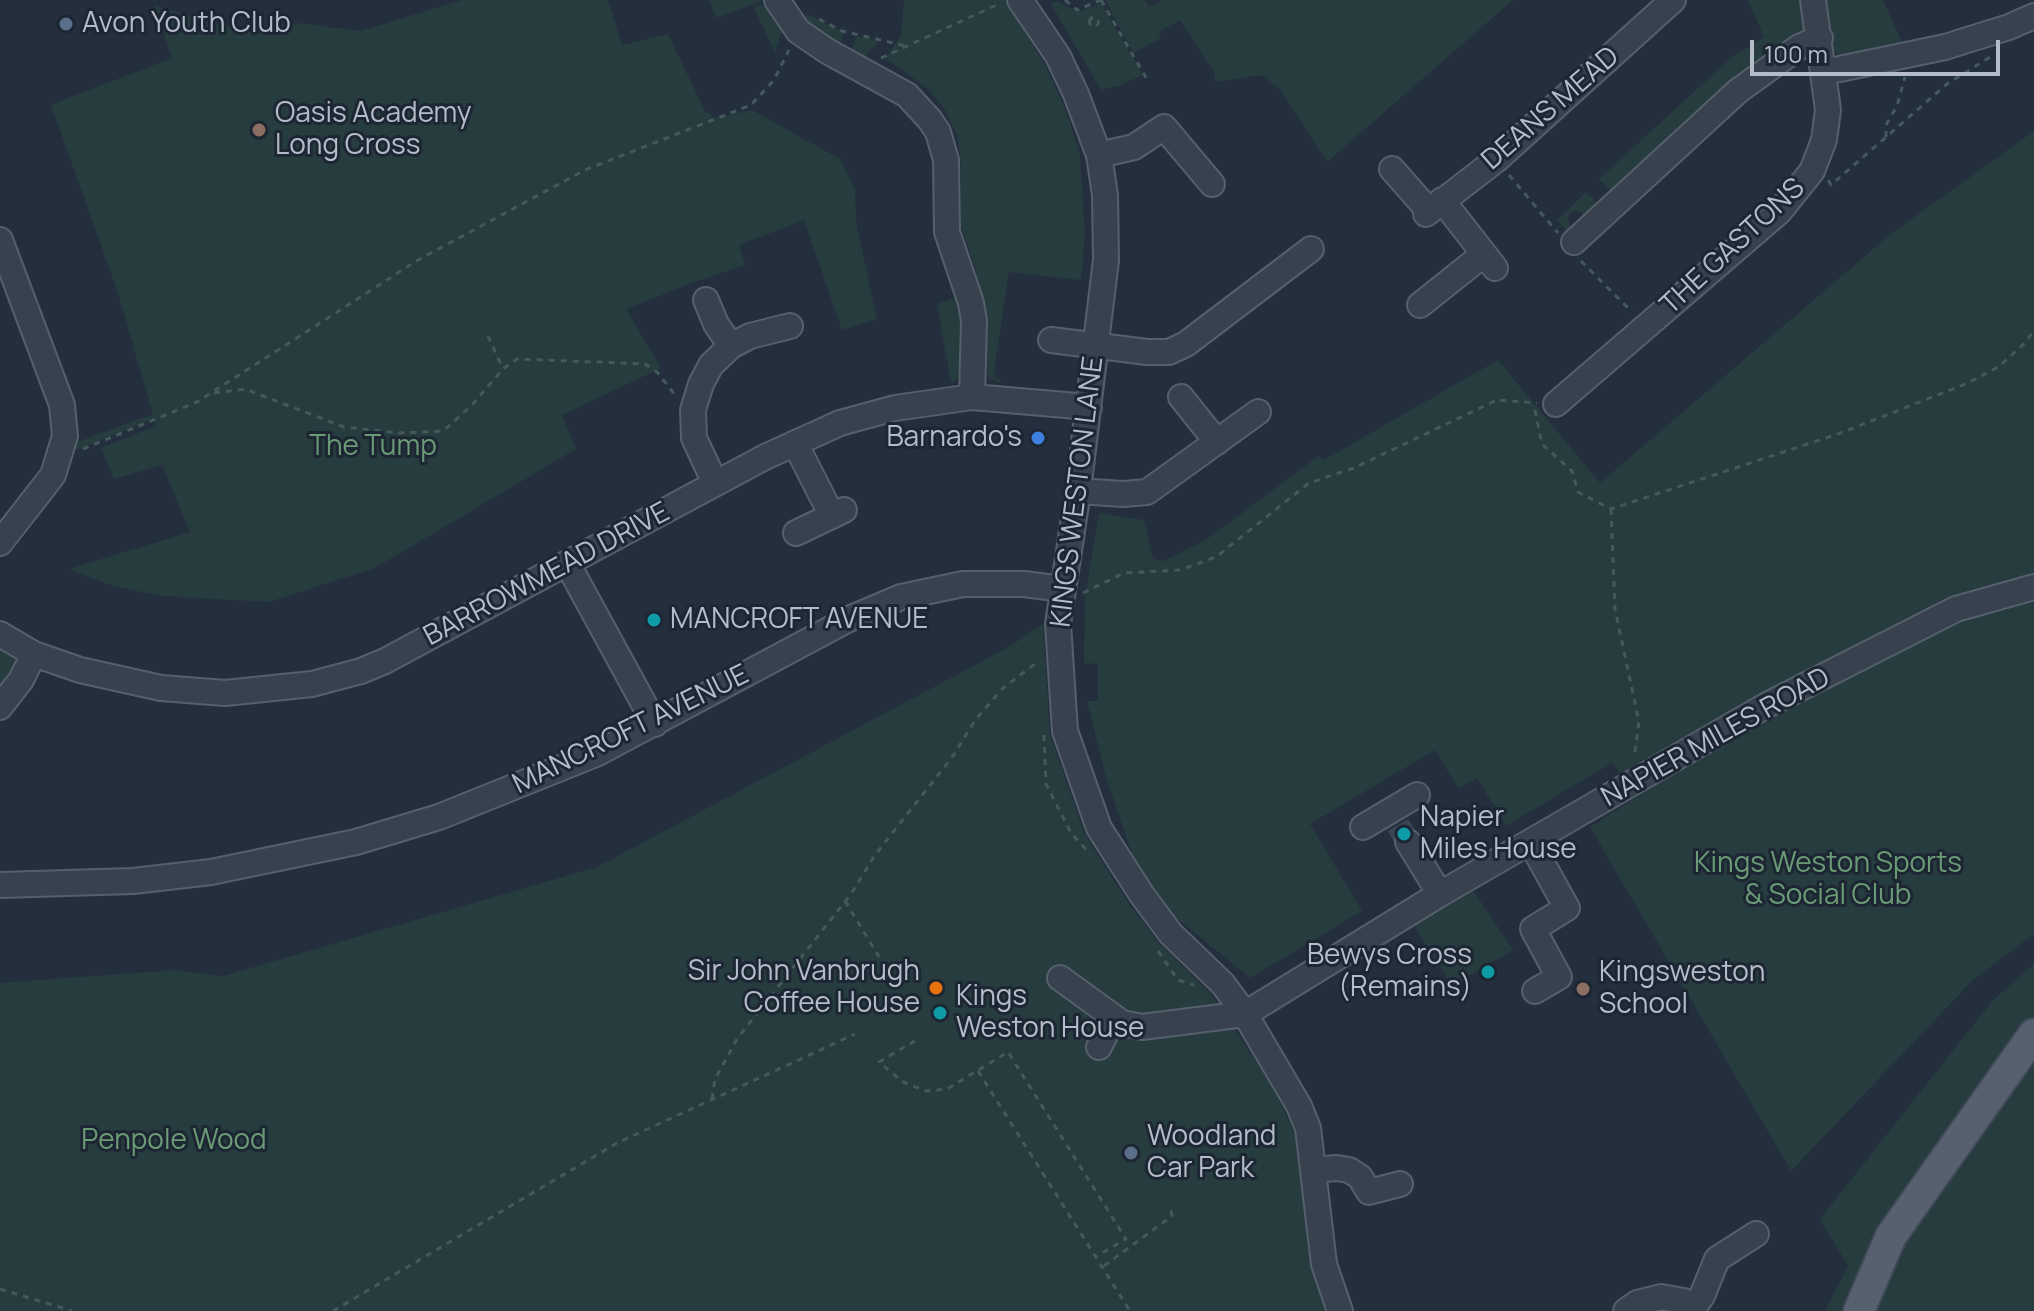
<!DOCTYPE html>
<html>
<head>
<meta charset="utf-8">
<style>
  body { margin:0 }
  #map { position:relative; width:2034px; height:1311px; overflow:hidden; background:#242f3e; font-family:Manrope,sans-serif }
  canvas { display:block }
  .scale { position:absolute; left:1750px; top:40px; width:250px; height:36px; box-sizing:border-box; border:4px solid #b4bcc9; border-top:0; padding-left:10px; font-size:24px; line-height:28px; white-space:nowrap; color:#b4bcc9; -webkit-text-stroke:6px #1d2633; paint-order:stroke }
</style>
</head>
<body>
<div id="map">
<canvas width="2034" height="1311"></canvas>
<div class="scale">100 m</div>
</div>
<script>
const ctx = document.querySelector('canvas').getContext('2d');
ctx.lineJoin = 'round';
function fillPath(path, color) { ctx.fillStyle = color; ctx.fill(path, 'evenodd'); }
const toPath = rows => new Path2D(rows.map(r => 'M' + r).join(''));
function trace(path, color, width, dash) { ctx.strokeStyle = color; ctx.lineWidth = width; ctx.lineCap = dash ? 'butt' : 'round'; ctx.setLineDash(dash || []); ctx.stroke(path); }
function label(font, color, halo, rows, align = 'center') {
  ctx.font = font + ' Manrope,sans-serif'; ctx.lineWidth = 6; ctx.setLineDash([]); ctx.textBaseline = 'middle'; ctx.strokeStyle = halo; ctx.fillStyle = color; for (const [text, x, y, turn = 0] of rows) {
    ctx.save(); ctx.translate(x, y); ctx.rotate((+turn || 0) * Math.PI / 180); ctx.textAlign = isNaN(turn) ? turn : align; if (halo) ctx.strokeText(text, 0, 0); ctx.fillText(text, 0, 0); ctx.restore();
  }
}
const green = toPath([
  [462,0,608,0,622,45,668,34,705,111,715,118,752,110,840,159,855,189,856,222,877,319,842,330,804,220,739,245,745,265,692,283,626,309,661,368,562,415,576,449,375,568,269,602,161,596,113,586,69,569,190,532,162,465,114,479,101,448,156,426,155,418,71,452,69,445,153,414,117,290,51,105,172,58,154,5,235,29,297,23,361,31],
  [709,0,764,0,716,18],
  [904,0,1005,0,1045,65,1066,110,1080,156,1085,234,1081,280,1009,272,994,371,996,377,1005,385,989,378,985,370,987,314,974,264,961,226,961,166,958,138,944,108,929,90,885,58,901,36],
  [1105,0,1145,0,1149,7,1161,0,1513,0,1327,162,1280,89,1262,75,1215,82,1214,72,1180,20,1159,32,1161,38,1134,53],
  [1748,0,1804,0,1807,34,1613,193,1599,179,1731,58,1764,37],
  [1823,0,1883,0,1905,49,1845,58,1840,56,1834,51],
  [1057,1,1078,12,1101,3,1143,75,1118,86,1101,90,1051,4],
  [767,3,783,28,775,53,754,8],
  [807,14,844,32,840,45,815,30,805,18],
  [857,36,879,41,864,57,851,51],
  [2034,131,2034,577,2003,583,1957,600,1624,778,1612,763,1506,826,1477,778,1458,788,1435,750,1310,824,1362,911,1250,978,1162,906,1149,893,1134,859,1106,778,1087,701,1098,701,1098,664,1084,663,1085,597,1099,513,1144,520,1153,559,1164,561,1207,539,1319,456,1324,460,1498,360,1600,483,1892,233],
  [1586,192,1599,205,1586,216,1574,210,1567,217,1572,228,1571,236,1557,220],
  [956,298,962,325,962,342,960,372,957,379,951,383,937,304],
  [2034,597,2034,934,1972,981,1791,1171,1590,827,1788,701,1967,614],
  [1043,624,1050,734,1085,835,1129,904,1160,944,1211,994,1268,1079,1294,1131,1307,1231,1326,1311,0,1311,0,983,174,970,223,976,597,867,1007,648],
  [0,647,16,660,17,669,0,694],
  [1471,887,1513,950,1452,986,1412,922],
  [2034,964,2034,1311,1825,1311,1848,1266,1820,1219,1993,1000]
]);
const minorTunnel = toPath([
  [1398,825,1408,842]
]);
const path = toPath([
  [1065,0,1077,10,1101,0],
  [1101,0,1148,81],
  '1089.5 22a4.5 4.5 0 1 1 9 0a4.5 4.5 0 1 1-9 0Z',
  [819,19,842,31,906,46],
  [881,58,1001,3],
  [1886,137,1886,125,1897,106,1905,77],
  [1509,175,1558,233],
  [1828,180,1831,185,1947,84,1995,54],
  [1581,261,1632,312],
  [488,336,503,369],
  [214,393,245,389,344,427,399,433,443,431,471,406,503,369,517,359,645,364,657,372,675,395],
  [1535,410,1542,444,1572,471,1578,492,1611,509,1838,434,1968,383,1998,367,2025,343,2034,330],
  [83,449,197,402,418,260,585,170,751,105,774,80,789,50],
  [1611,509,1615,609,1639,722,1634,758],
  [1083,593,1124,573,1180,570,1216,557,1309,483,1354,468,1497,400,1537,403],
  [1044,735,1046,784,1071,833,1090,854],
  [845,901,886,968,897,961],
  [1158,951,1178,980,1194,985],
  [915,1041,879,1062,903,1082,926,1091,947,1089,1008,1052,1126,1239,1097,1256],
  [978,1071,1130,1311],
  [712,1099,715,1079,737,1039,851,894,875,855,953,756,976,719,1003,688,1039,661],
  [1104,1266,1172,1216,1170,1206],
  [0,1289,72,1311],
  [333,1311,617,1143,855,1034]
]);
const minor = toPath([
  [777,0,798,31,827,51,907,95,930,120,938,132,946,160,947,232,971,303,974,321,972,397],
  [1020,0,1058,56,1076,94,1099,155,1105,195,1106,260,1078,491,1058,624,1065,731,1099,828,1142,895,1171,934,1223,984,1245,1014,1299,1106,1308,1128,1324,1264,1340,1311],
  [1825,72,1945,47,2009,27,2034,16],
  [1099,155,1134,147,1164,127,1212,184],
  [1392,169,1429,211],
  [1442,200,1495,268],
  [1426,214,1496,160,1673,0],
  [0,240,62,405,65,436,53,475,0,543],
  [1574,242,1738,91,1799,47,1820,38],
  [706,300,716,324,731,346],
  [1420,305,1484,254],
  [1051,340,1147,352,1169,352,1186,344,1311,249],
  [1181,397,1217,442],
  [1556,404,1779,212,1812,171,1824,140,1828,110,1813,0],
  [795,443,832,516],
  [715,483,694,438,693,410,701,384,711,365,731,346,750,336,790,326],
  [1078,491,1123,494,1147,492,1258,412],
  [796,533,844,510],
  [567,563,655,724],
  [0,634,34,654,80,670,161,688,225,693,312,684,361,671,385,661,765,457,840,423,895,408,972,397,1089,407],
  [0,707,21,680,34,654],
  [1363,827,1417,795],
  [1408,842,1440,894],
  [1531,843,1567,908,1533,929,1559,977,1535,991],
  [0,885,133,881,211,872,356,842,439,817,598,753,849,619,901,597,963,584,1024,584,1063,589],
  [1060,978,1122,1023,1142,1027,1245,1014,1440,894,1767,705,1956,609,2034,587],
  [1099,1047,1113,1019],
  [1314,1170,1337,1168,1349,1170,1360,1177,1369,1192,1400,1184],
  [1693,1309,1702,1296,1717,1259,1756,1234],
  [1626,1311,1637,1303,1661,1297,1684,1301,1694,1311]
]);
const major = toPath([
  [1859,1311,1891,1236,2034,1034]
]);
const markers = [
  [66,24,8,"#5c6f8a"],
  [259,130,8,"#8d6e63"],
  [1038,438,8,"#3f7fe0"],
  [654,620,8,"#0f9aa8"],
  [1404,834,8,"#0f9aa8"],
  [1488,972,8,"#0f9aa8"],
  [936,988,8,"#e8710a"],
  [1583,989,8,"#8d6e63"],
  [940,1013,8,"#0f9aa8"],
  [1131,1153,8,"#5c6f8a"]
];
const poiNames = [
  ["Avon Youth Club",82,24],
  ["Oasis Academy",275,114],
  ["Long Cross",275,146],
  ["Barnardo's",1022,438,"right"],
  ["MANCROFT AVENUE",670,620],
  ["Napier",1420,818],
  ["Miles House",1420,850],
  ["Bewys Cross",1472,956,"right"],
  ["(Remains)",1472,988,"right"],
  ["Sir John Vanbrugh",920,972,"right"],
  ["Coffee House",920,1004,"right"],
  ["Kingsweston",1599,973],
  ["School",1599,1005],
  ["Kings",956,997],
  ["Weston House",956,1029],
  ["Woodland",1147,1137],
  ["Car Park",1147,1169]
];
const streetNames = [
  ["DEANS MEAD",1551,109,-41],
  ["THE GASTONS",1733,247,-43],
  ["KINGS WESTON LANE",1078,492,-83],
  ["BARROWMEAD DRIVE",547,575,-28],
  ["MANCROFT AVENUE",631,730,-26],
  ["NAPIER MILES ROAD",1716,738,-29]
];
const parkNames = [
  ["The Tump",373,447],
  ["Kings Weston Sports",1828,864],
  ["& Social Club",1828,896],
  ["Penpole Wood",174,1141]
];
fillPath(green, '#263c3f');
trace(minorTunnel, '#3a4453', 24, [24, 12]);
trace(minor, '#565f6c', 28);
trace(major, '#414a57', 34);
trace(path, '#44595c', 3, [6, 6]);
trace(minor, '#38414e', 24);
trace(major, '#56606e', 30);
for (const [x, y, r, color] of markers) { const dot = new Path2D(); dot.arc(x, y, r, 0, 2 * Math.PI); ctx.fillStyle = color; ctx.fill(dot); trace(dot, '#1d2633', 3); }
label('28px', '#b4bcc9', '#1d2633', poiNames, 'left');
label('28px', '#b4bcc9', '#1d2633', streetNames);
label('28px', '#6b9a76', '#1d2633', parkNames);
</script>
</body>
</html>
